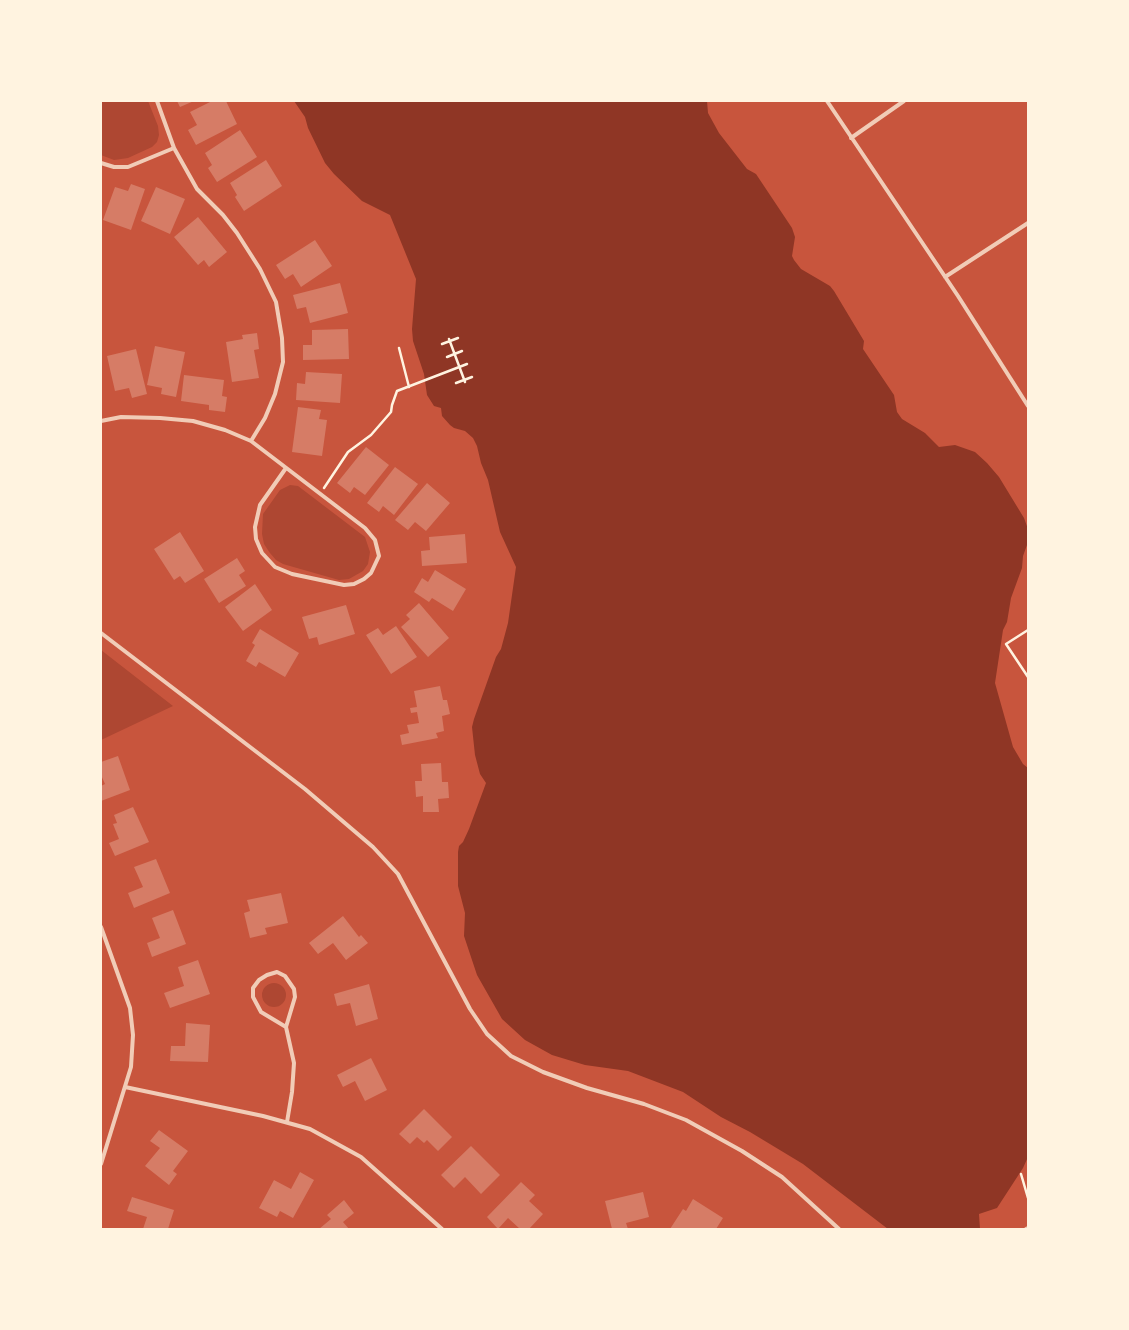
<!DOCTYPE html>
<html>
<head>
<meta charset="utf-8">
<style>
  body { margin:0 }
  #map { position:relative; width:1129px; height:1330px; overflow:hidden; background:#c8553d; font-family:Barlow,sans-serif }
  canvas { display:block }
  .frame { position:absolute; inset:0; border:102px solid #fff3e0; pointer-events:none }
</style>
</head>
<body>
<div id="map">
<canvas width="1129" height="1330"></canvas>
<div class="frame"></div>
</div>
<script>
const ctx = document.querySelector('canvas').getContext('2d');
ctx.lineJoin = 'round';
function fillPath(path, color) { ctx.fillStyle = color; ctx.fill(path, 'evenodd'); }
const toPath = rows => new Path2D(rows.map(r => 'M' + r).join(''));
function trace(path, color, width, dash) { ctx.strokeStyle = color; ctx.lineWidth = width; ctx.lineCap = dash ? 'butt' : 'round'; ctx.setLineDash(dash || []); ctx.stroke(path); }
const green = toPath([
  [101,101,148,101,158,126,159,135,157,142,152,147,128,158,114,160,101,155],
  [290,485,298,486,365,537,370,552,368,564,363,571,349,579,339,580,283,564,276,560,270,553,264,544,262,534,263,514,280,490],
  [101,650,173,706,101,740],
  '262 995a12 12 0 1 1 24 0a12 12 0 1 1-24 0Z'
]);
const water = toPath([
  [294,101,707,101,708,113,719,133,747,169,756,174,792,228,795,237,792,256,794,260,801,269,830,286,834,291,864,341,863,349,894,395,897,412,902,419,925,433,939,447,955,445,975,452,987,463,999,477,1024,518,1028,529,1027,545,1023,556,1022,568,1011,598,1007,622,1003,630,995,683,1013,747,1023,764,1028,768,1028,1157,1023,1168,997,1208,979,1214,980,1229,888,1229,803,1164,750,1132,721,1117,683,1092,628,1071,585,1065,552,1055,525,1040,502,1019,477,975,464,936,465,913,458,886,458,852,459,846,463,842,469,829,486,783,480,774,475,755,472,727,474,719,496,657,501,649,508,623,516,567,500,532,488,480,481,463,477,446,473,438,465,431,454,428,450,425,442,416,441,408,434,406,427,395,424,374,413,341,412,329,416,279,390,215,362,201,334,174,325,163,308,128,305,117]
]);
const building = toPath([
  [177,101,194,101,180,107],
  [212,101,226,101,237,124,196,145,188,130,197,125,190,112],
  [240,130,257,157,217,182,208,168,212,165,205,153],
  [266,160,282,186,244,211,235,197,237,195,230,183],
  [131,184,145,189,131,230,103,220,115,187,128,191],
  [156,187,185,199,170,234,141,221],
  [198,217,227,252,209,267,204,260,198,265,174,237],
  [315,240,332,266,301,287,293,274,285,279,276,265],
  [340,283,348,313,310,323,306,307,297,309,293,295],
  [348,329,349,359,303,360,303,345,312,345,312,330],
  [257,333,259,349,254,350,259,378,232,382,226,342,243,339,242,335],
  [155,346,185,352,176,397,161,394,162,388,147,385],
  [136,349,147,394,132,398,129,388,115,391,107,356],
  [306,372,342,374,340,403,296,400,297,383,305,384],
  [184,375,224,380,222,396,227,397,225,412,209,410,209,405,181,401],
  [298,407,321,410,319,419,327,420,322,456,292,452],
  [366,447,389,465,365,495,354,487,350,493,337,483],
  [395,467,418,484,394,515,383,506,379,512,367,503],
  [427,483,450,503,426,531,415,522,408,530,395,520],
  [180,532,204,571,185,583,180,576,174,580,154,549],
  [465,534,467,563,422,566,421,551,430,550,429,537],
  [237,558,245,571,239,575,246,586,219,603,204,579],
  [435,570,466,589,453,611,432,598,429,602,414,592,422,578,428,582],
  [255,584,272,610,243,631,225,607],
  [419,603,449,638,428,657,401,627,410,619,406,615],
  [346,605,355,634,319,645,317,637,309,639,302,617],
  [396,626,417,657,391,674,366,635,378,628,383,635],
  [260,629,299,653,285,677,259,662,256,667,246,661,255,645,252,643],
  [440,686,443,700,447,700,450,714,442,716,444,731,436,733,438,738,402,745,400,735,409,733,407,725,419,723,417,712,411,713,410,708,417,707,414,691],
  [118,756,130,790,101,801,101,786,105,784,101,775,101,762],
  [441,763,442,782,448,782,449,798,438,799,439,812,423,812,423,796,416,797,415,781,422,781,421,764],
  [133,807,149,842,115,856,109,843,119,839,113,824,117,823,114,815],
  [156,859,170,893,134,908,128,893,143,887,134,867],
  [281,893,288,923,265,928,267,934,250,938,244,913,250,911,247,900],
  [173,910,186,944,152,957,147,943,160,938,152,918],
  [343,916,359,937,361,935,368,943,346,960,333,943,318,954,309,943],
  [198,960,210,994,170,1008,164,993,184,986,178,967],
  [369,984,378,1019,356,1026,350,1003,337,1006,334,994],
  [186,1023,210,1025,208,1062,170,1061,171,1046,185,1046],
  [371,1058,387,1090,365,1101,355,1081,343,1087,337,1075],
  [424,1109,452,1137,438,1151,427,1140,424,1143,417,1137,410,1144,399,1134],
  [159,1130,188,1151,173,1171,177,1174,169,1185,145,1166,160,1148,150,1141],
  [471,1146,500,1175,481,1194,465,1177,454,1188,441,1175],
  [300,1172,314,1180,293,1218,280,1211,277,1217,259,1208,274,1180,291,1189],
  [521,1182,535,1195,529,1201,543,1214,529,1229,520,1229,508,1218,498,1229,487,1217],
  [643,1192,649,1217,626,1223,628,1229,612,1229,605,1201],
  [132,1197,174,1210,168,1229,143,1229,147,1217,127,1211],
  [693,1199,723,1218,716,1229,670,1229,683,1209,686,1211],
  [344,1200,354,1213,343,1222,349,1229,319,1229,331,1219,327,1215]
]);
const path = toPath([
  [449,339,465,382],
  [442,344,458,338],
  [399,348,409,387],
  [447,357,462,351],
  [456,383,472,377],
  [324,488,348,452,371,435,391,412,392,405,397,391,467,364],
  [1028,630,1006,644,1028,677],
  [1021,1174,1028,1198]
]);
const minor = toPath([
  [827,101,958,296,1028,406],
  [851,138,904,101],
  [174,148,197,189,223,215,237,233,260,269,276,302,282,338,283,362,275,394,265,418,251,441],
  [101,163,114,167,128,167,174,148,157,101],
  [945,277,1028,223],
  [101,421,121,417,160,418,193,421,225,430,251,441,365,528,375,540,379,556,371,573,364,579,354,584,344,585,292,574,275,567,262,553,256,539,255,527,260,505,286,468],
  [101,633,305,789,373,847,398,874,470,1009,487,1034,511,1056,543,1072,587,1088,644,1104,686,1120,742,1151,782,1177,839,1229],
  [101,927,130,1008,133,1035,131,1067,101,1164],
  [286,1027,261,1012,253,997,253,988,259,980,267,975,277,972,285,976,294,989,295,997,286,1027,294,1063,292,1092,287,1122],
  [125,1087,263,1116,310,1129,361,1157,442,1229],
  [1026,1229,1028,1228]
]);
fillPath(green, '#ae4732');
fillPath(water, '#8f3625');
fillPath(building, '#d67c66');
trace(path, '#fff3e0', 2.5);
trace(minor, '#f1ccb7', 4);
</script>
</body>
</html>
